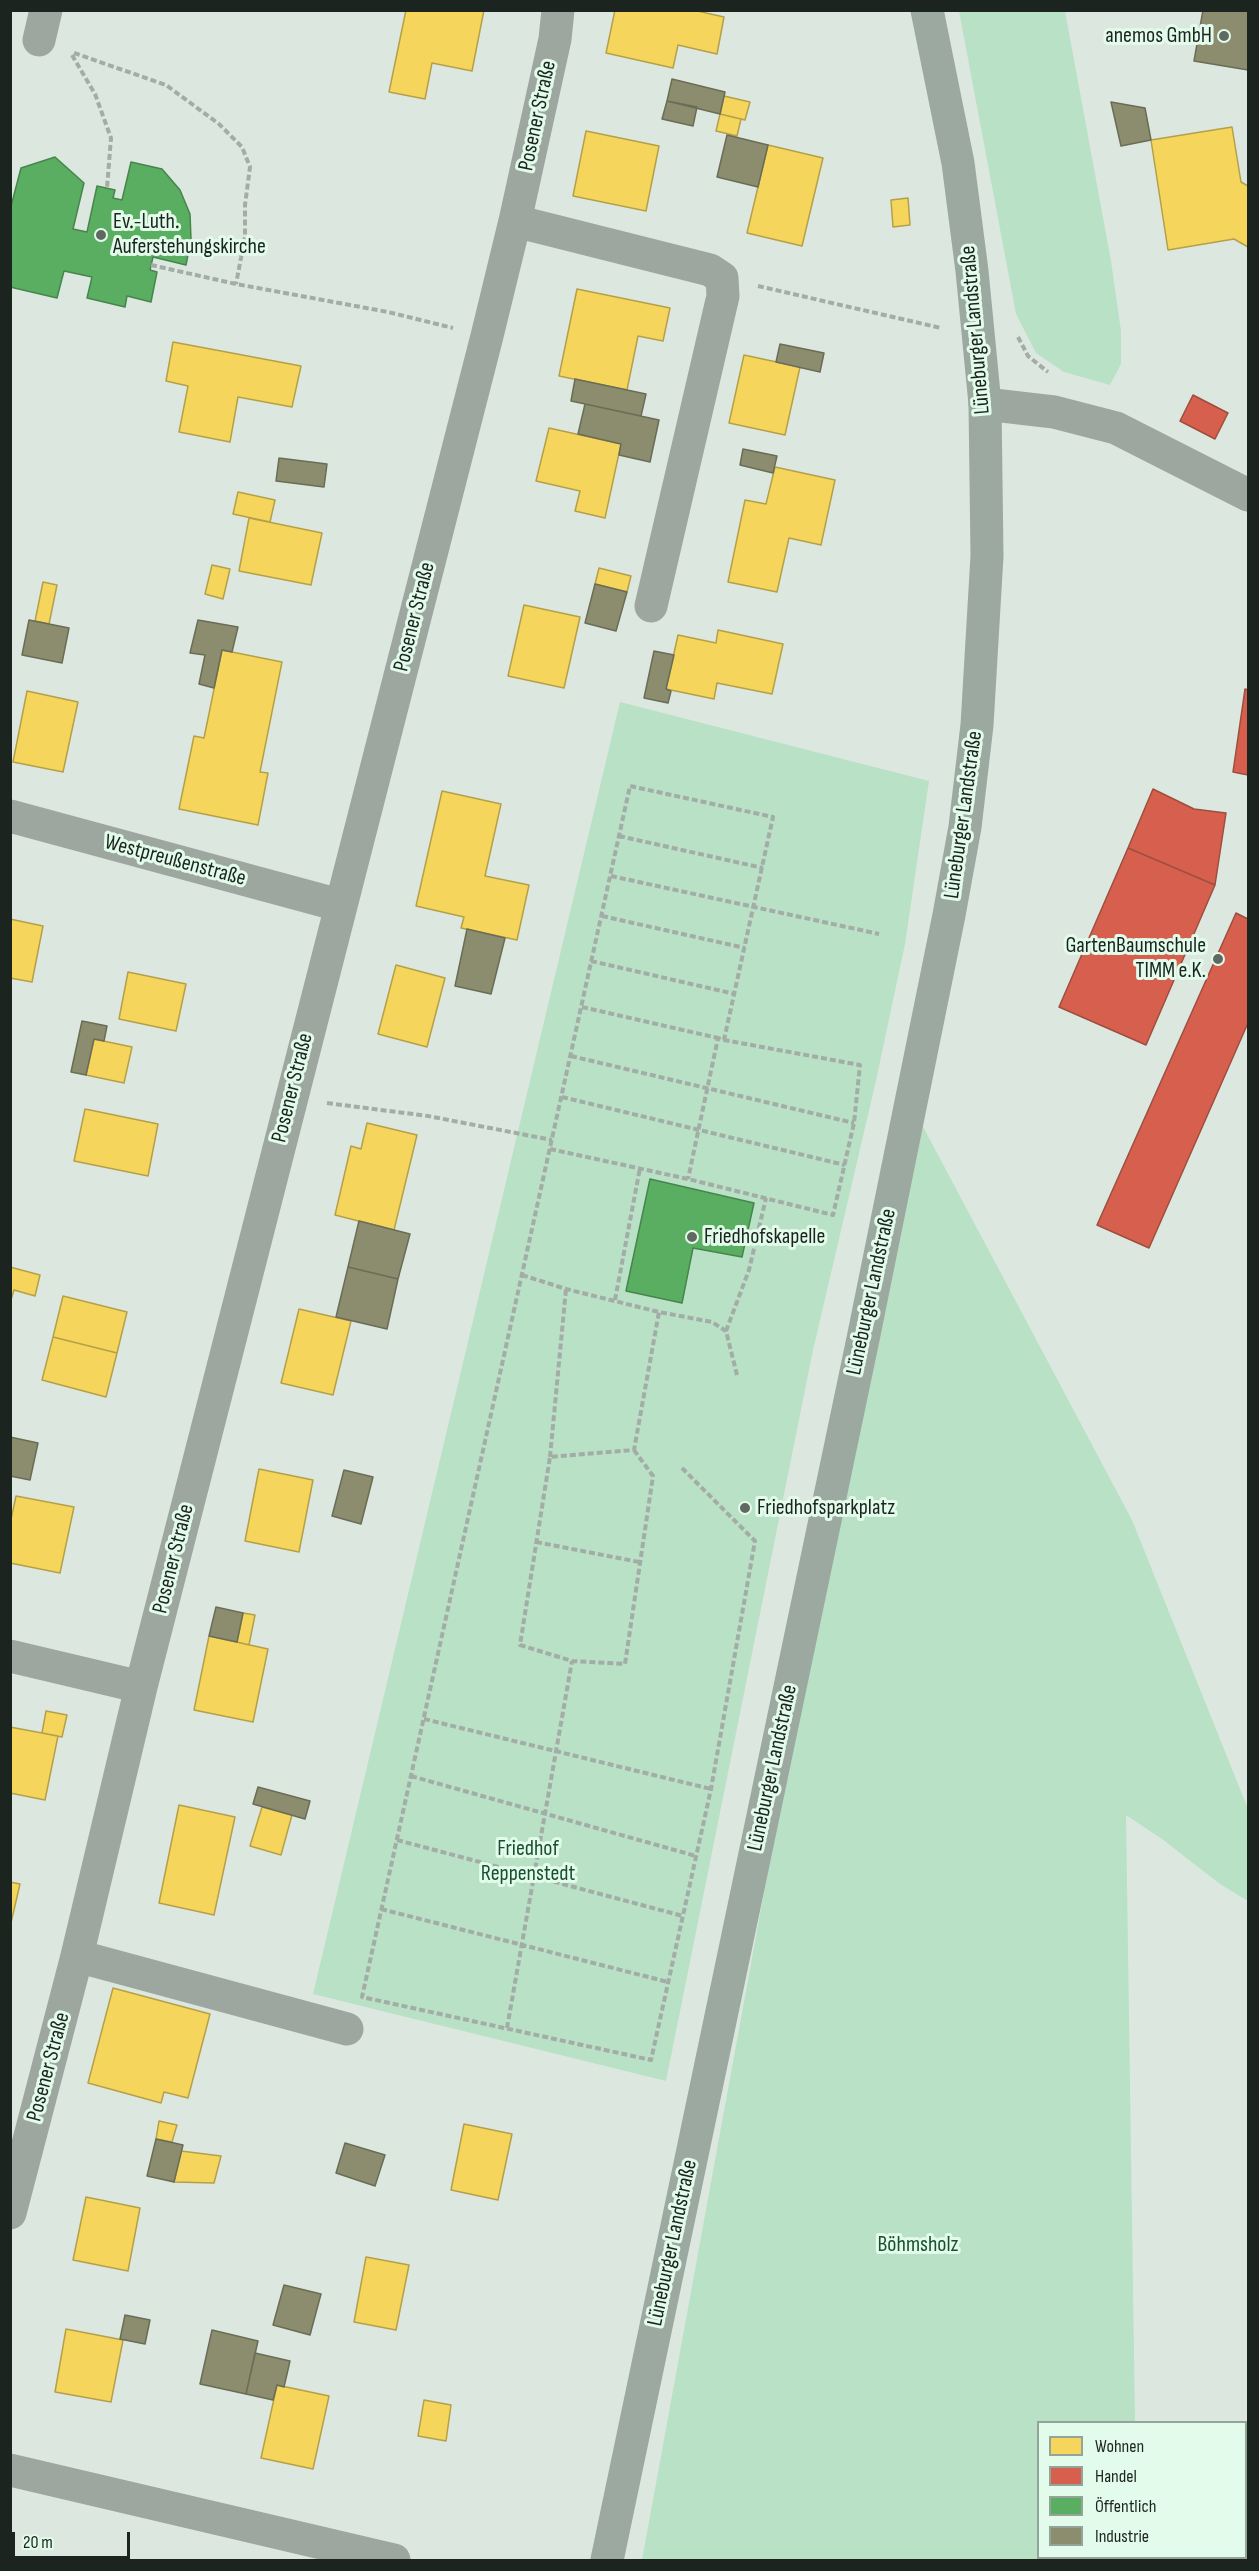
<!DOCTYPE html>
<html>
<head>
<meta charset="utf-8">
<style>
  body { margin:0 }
  #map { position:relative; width:1259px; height:2571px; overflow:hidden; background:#dce8df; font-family:"Sofia Sans Condensed",sans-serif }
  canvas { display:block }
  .frame { position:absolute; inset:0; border:12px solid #1b241e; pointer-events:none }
  .legend { position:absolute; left:1037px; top:2421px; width:210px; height:138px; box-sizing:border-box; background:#e3fbea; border:2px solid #93a598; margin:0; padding:8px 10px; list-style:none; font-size:18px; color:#1b241e }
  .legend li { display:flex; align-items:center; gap:12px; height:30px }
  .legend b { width:30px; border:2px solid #93a598 }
  .scale { position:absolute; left:12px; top:2532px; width:118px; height:27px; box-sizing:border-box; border:3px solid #1b241e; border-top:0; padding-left:8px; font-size:18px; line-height:21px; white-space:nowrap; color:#1b241e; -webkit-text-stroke:4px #e3fbea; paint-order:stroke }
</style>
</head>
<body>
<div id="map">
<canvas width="1259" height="2571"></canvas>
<div class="frame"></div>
<ul class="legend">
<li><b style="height:16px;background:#f6d55c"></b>Wohnen</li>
<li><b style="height:16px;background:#d6604d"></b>Handel</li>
<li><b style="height:16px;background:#5aae61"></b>Öffentlich</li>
<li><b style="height:16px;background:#8c8c6e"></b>Industrie</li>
</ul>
<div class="scale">20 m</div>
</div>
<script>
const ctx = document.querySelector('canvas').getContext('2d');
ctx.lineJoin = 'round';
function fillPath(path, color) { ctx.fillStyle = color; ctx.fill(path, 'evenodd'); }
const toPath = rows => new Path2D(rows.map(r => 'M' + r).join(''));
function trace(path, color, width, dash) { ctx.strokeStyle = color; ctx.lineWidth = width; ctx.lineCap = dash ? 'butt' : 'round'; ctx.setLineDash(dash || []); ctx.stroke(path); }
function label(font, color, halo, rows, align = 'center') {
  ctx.font = font + ' "Sofia Sans Condensed",sans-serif'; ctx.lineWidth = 6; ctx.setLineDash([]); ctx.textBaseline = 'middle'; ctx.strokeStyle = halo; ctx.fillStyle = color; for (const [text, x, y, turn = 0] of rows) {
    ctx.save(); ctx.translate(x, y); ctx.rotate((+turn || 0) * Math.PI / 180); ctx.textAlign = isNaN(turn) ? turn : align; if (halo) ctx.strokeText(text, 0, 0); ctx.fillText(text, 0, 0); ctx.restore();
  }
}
const green = toPath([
  [959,11,1065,11,1111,261,1121,331,1121,364,1110,385,1064,372,1036,353,1016,314],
  [620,702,929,781,905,944,875,1085,813,1350,666,2081,313,1994],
  [920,1121,1132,1520,1248,1809,1248,1901,1220,1884,1162,1839,1126,1815,1135,2422,1038,2422,1038,2558,1137,2558,1137,2560,642,2560,817,1602]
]);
const homes = toPath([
  [406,10,484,10,472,71,432,63,425,99,389,92,406,10],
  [615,10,693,10,724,17,717,54,678,45,673,68,606,53,615,10],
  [724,96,750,102,745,120,720,114,724,96],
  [720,114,741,119,737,136,716,131,720,114],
  [1232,127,1241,182,1248,186,1248,247,1234,239,1168,250,1151,140,1232,127],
  [586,131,659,146,646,211,573,196,586,131],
  [768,145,823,158,802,246,747,233,768,145],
  [908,198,910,225,893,227,891,200,908,198],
  [577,289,670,308,663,341,638,336,627,390,559,376,577,289],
  [173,342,301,366,292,407,238,397,230,442,179,432,188,386,166,381,173,342],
  [744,355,800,367,785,435,729,423,744,355],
  [549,428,621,444,605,518,575,511,580,491,536,481,549,428],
  [775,467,835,480,821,545,789,538,777,592,728,582,745,500,766,504,775,467],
  [238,492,275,500,270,522,233,514,238,492],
  [249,518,322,533,311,585,239,571,249,518],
  [212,565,230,569,223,599,205,594,212,565],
  [599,568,631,576,627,592,595,584,599,568],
  [43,582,57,585,49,624,35,621,43,582],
  [524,605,580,617,564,688,508,676,524,605],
  [718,630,783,644,772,694,717,683,714,699,666,689,678,635,716,643,718,630],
  [222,650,282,662,260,772,268,773,258,825,179,809,194,736,204,738,222,650],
  [27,691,78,702,63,772,13,762,27,691],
  [442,791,501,804,485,876,529,885,517,940,461,928,464,917,416,906,442,791],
  [10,919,43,926,32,982,10,978,10,919],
  [396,965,445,978,427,1047,378,1034,396,965],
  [128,972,186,984,176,1031,119,1019,128,972],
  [94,1039,132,1047,124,1083,86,1075,94,1039],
  [85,1109,158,1124,148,1176,74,1161,85,1109],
  [367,1123,417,1135,394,1230,335,1215,351,1146,361,1149,367,1123],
  [10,1267,40,1275,35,1296,14,1290,10,1303,10,1267],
  [63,1296,127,1312,117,1353,53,1337,63,1296],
  [299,1309,351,1321,333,1395,281,1383,299,1309],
  [53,1337,117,1353,106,1397,42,1380,53,1337],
  [259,1469,313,1480,299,1552,245,1541,259,1469],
  [16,1496,74,1507,60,1573,10,1563,10,1524,16,1496],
  [243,1613,255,1615,249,1645,237,1642,243,1613],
  [209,1636,268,1649,253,1722,194,1710,209,1636],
  [46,1711,67,1715,62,1737,42,1733,46,1711],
  [10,1727,58,1736,45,1800,10,1793,10,1727],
  [179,1805,235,1817,214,1915,159,1903,179,1805],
  [262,1807,292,1815,281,1855,250,1846,262,1807],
  [10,1882,20,1884,10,1927,10,1882],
  [113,1988,210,2014,188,2098,164,2092,161,2103,88,2083,113,1988],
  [159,2121,177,2125,172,2142,156,2139,159,2121],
  [464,2124,512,2134,498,2200,451,2190,464,2124],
  [181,2151,221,2156,214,2183,174,2182,181,2151],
  [86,2197,140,2208,128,2271,73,2260,86,2197],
  [366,2257,409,2265,396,2330,354,2322,366,2257],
  [66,2329,123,2340,111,2402,55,2392,66,2329],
  [277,2385,329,2396,313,2469,261,2458,277,2385],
  [424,2400,451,2405,446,2441,418,2436,424,2400]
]);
const shops = toPath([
  [1193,395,1228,413,1215,439,1180,421,1193,395],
  [1245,689,1248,690,1248,775,1233,772,1245,689],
  [1153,789,1194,809,1226,813,1215,885,1128,848,1153,789],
  [1128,848,1215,885,1146,1045,1059,1007,1128,848],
  [1236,913,1248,919,1248,1023,1149,1248,1097,1225,1236,913]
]);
const public = toPath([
  [55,157,84,183,73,229,87,232,97,186,115,190,113,198,122,200,131,162,162,169,180,190,190,214,191,239,186,265,153,257,150,270,157,272,151,302,127,296,125,307,87,298,92,277,64,271,57,298,10,287,10,210,21,168,55,157],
  [650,1179,754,1203,742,1257,693,1248,682,1303,626,1291,650,1179]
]);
const industry = toPath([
  [1203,10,1248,10,1248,70,1194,61,1203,10],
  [672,79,725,92,720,114,667,101,672,79],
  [667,101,697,107,693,126,662,119,667,101],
  [1111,102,1145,108,1151,140,1121,146,1111,102],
  [727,135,768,145,758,187,717,177,727,135],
  [780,344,824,353,820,372,776,362,780,344],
  [575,379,646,394,641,416,571,401,575,379],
  [585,404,659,420,650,462,619,455,621,444,578,434,585,404],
  [743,449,777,456,773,473,740,465,743,449],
  [279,458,327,464,324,487,276,481,279,458],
  [595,584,627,592,616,631,585,623,595,584],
  [29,620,69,628,62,663,22,655,29,620],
  [198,620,238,627,232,652,222,650,214,688,199,684,205,655,190,653,198,620],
  [654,651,674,655,666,689,671,691,668,703,644,698,654,651],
  [467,929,505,938,491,994,455,986,467,929],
  [82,1021,107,1026,104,1041,94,1039,86,1075,71,1072,82,1021],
  [359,1221,410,1234,398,1279,348,1267,359,1221],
  [348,1267,398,1279,387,1329,336,1317,348,1267],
  [10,1437,38,1443,30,1480,10,1476,10,1437],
  [344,1470,373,1477,361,1524,332,1516,344,1470],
  [216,1607,243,1613,237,1642,209,1636,216,1607],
  [258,1787,310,1801,305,1819,253,1804,258,1787],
  [156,2139,183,2145,174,2182,147,2176,156,2139],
  [345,2143,385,2155,375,2186,336,2173,345,2143],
  [284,2285,321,2294,310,2335,273,2325,284,2285],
  [125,2315,150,2320,145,2344,120,2339,125,2315],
  [212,2330,258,2341,246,2394,200,2384,212,2330],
  [255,2353,290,2361,284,2387,277,2385,273,2400,246,2394,255,2353]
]);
const path = toPath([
  [74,53,166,85,219,124,242,147,250,167,245,205,245,237,236,284],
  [72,55,95,94,111,138,107,188],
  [151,265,236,284,388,312,453,328],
  [758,286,941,328],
  [1018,337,1028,356,1048,372],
  [619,836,763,868],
  [611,876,879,934],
  [602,916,745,948],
  [591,961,735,994],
  [582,1007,718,1038],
  [571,1056,854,1123],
  [562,1097,845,1165],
  [327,1103,428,1116,552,1140],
  [550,1149,688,1179,833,1215,854,1123,860,1065,724,1040],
  [522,1275,566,1289,659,1312,712,1322,726,1331,737,1375],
  [615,1300,640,1168],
  [726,1331,749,1270,766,1198],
  [634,1450,653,1476,625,1664,572,1661,520,1645,550,1457,634,1450,659,1312],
  [550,1457,566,1289],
  [682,1468,755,1541,711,1789,651,2060,362,1997,630,786,773,817,724,1040,718,1038,688,1179],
  [536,1542,639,1562],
  [424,1719,711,1789],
  [411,1776,696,1856],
  [397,1840,683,1916],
  [381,1909,668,1982],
  [507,2028,572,1661]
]);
const minor = toPath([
  [39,40,46,10],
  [515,221,710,270,722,278,723,296,651,606],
  [985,404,1054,412,1116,428,1248,495],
  [10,816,339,905],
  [10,1656,141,1687],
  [77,1956,347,2029],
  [10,2213,77,1956,141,1687,487,336,515,221,555,39,558,10],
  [10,2470,394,2560]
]);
const major = toPath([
  [607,2560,863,1339,949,915,965,827,977,725,987,556,985,404,972,271,958,163,927,10]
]);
const markers = [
  [1224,36,6,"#5f6962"],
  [101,235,6,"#5f6962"],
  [1218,959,6,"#5f6962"],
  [692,1237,6,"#5f6962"],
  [745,1508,6,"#5f6962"]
];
const poiNames = [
  ["anemos GmbH",1212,36,"right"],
  ["Ev.-Luth.",113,222],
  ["Auferstehungskirche",113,247],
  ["GartenBaumschule",1206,946,"right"],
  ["TIMM e.K.",1206,971,"right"],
  ["Friedhofskapelle",704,1237],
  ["Friedhofsparkplatz",757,1508]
];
const streetNames = [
  ["Posener Straße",538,116,-78],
  ["Lüneburger Landstraße",976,330,-95],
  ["Posener Straße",415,617,-76],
  ["Lüneburger Landstraße",964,815,-82],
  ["Westpreußenstraße",175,861,15],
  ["Posener Straße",293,1088,-76],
  ["Lüneburger Landstraße",872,1292,-78],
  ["Posener Straße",174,1559,-76],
  ["Lüneburger Landstraße",773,1768,-78],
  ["Posener Straße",49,2067,-75],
  ["Lüneburger Landstraße",673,2243,-78]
];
const parkNames = [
  ["Friedhof",528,1849],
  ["Reppenstedt",528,1874],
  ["Böhmsholz",918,2245]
];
fillPath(green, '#b8e1c5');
fillPath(homes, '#f6d55c');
trace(homes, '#b4a049', 1.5);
fillPath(shops, '#d6604d');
trace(shops, '#9e4e3f', 1.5);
fillPath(public, '#5aae61');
trace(public, '#47854d', 1.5);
fillPath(industry, '#8c8c6e');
trace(industry, '#6a6d56', 1.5);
trace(path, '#a3aca6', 4, [6, 3]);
trace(minor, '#9da7a0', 33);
trace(major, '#9ca9a0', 33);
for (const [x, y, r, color] of markers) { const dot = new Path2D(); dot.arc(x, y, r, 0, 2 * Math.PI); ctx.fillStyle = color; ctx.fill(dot); trace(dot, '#e3fbea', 2); }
label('22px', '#1b241e', '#e3fbea', poiNames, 'left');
label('22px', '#1b241e', '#e3fbea', streetNames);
label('22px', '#194f30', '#e3fbea', parkNames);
</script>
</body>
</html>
